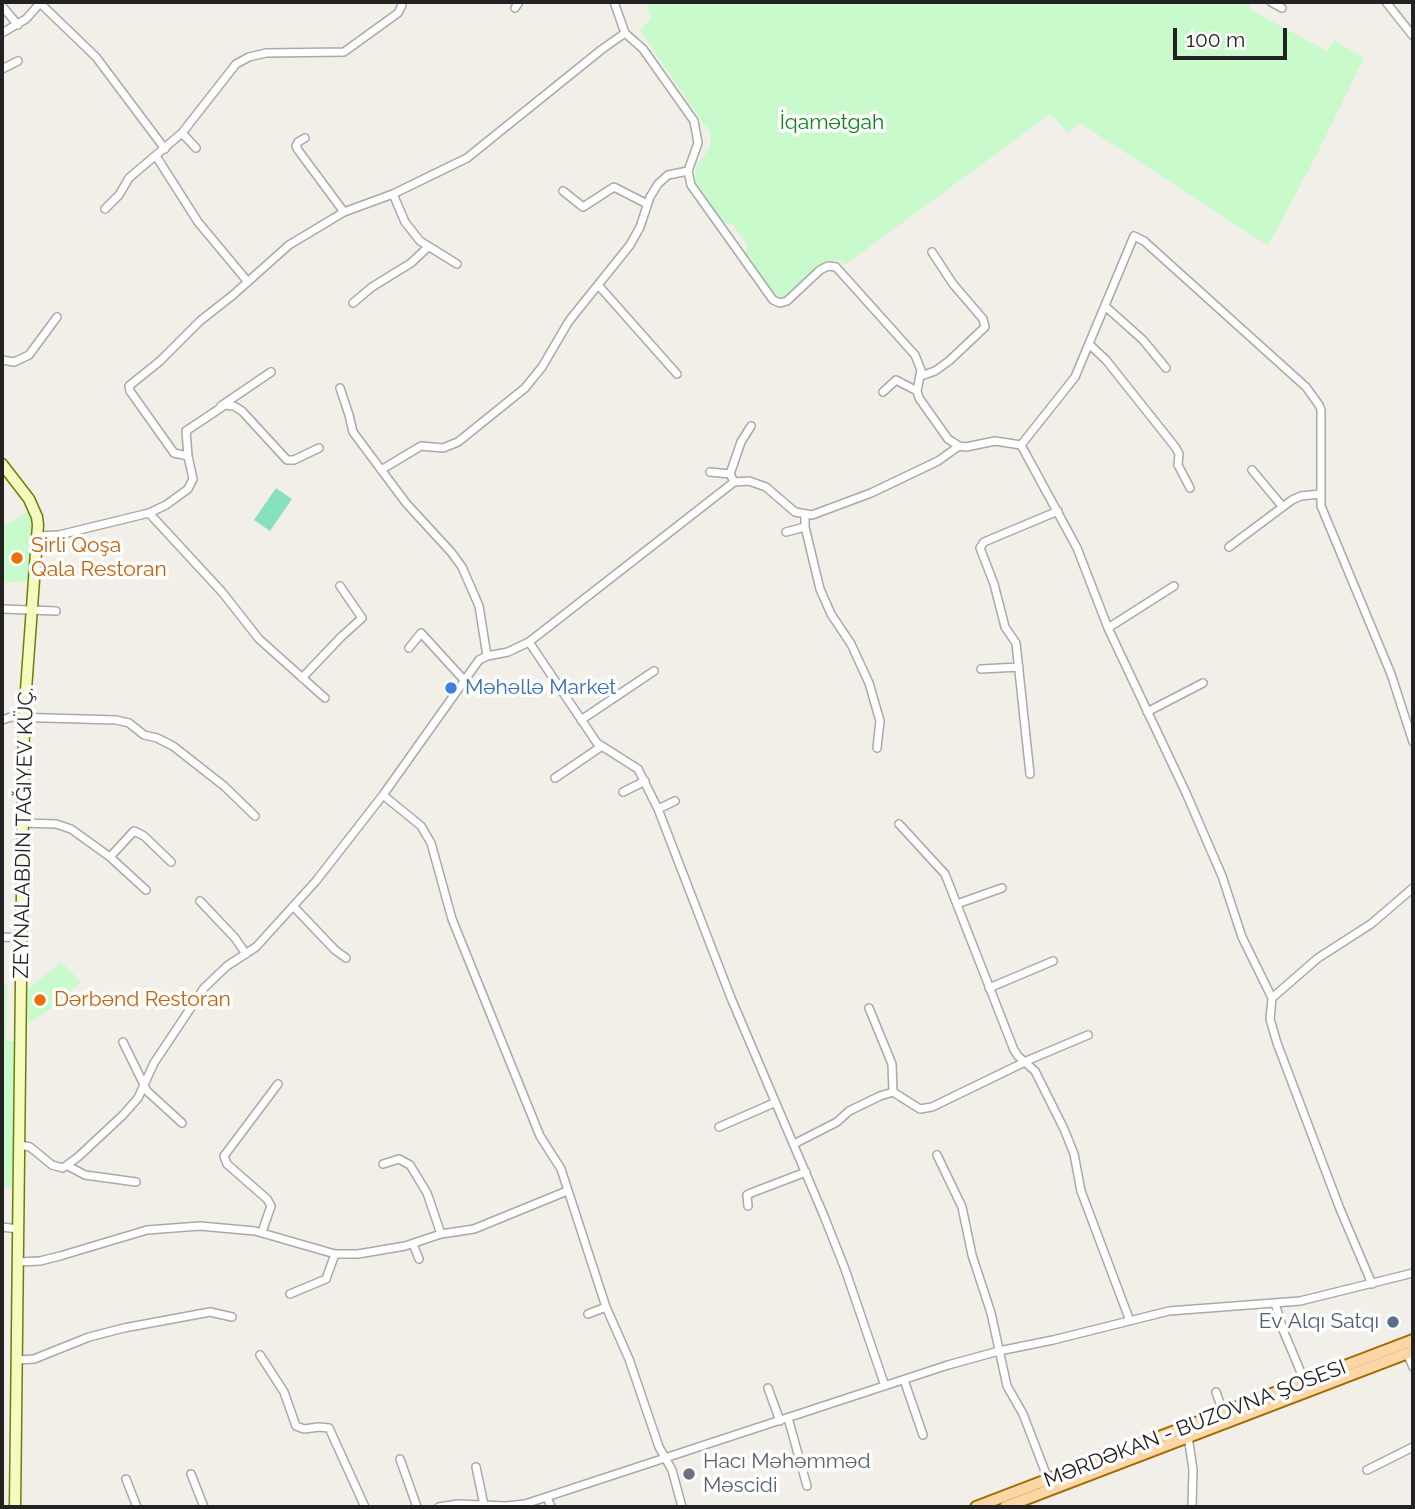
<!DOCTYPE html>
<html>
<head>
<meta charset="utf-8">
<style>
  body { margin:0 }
  #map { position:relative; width:1415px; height:1509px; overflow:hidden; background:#f2efe9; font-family:Raleway,sans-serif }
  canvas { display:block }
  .frame { position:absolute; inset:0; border:4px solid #222; pointer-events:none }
  .scale { position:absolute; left:1173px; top:28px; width:114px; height:32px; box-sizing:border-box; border:4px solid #222; border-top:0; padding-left:9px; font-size:21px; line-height:24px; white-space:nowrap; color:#222; -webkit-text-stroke:5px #fff; paint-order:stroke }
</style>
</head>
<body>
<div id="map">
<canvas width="1415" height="1509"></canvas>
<div class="frame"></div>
<div class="scale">100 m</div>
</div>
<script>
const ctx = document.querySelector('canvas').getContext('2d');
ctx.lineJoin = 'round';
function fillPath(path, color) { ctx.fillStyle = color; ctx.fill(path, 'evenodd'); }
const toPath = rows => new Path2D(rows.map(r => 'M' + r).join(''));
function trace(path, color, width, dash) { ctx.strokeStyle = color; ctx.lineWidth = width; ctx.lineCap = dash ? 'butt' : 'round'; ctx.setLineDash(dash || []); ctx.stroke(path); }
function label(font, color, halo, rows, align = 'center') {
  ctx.font = font + ' Raleway,sans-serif'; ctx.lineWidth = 7; ctx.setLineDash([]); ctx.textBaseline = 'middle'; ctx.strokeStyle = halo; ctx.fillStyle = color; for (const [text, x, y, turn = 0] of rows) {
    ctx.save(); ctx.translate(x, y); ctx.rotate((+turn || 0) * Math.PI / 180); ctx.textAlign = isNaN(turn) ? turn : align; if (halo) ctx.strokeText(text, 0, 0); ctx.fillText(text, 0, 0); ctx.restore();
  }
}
const park = toPath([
  [646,2,1248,2,1251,10,1327,51,1334,40,1364,58,1315,158,1268,246,1080,123,1068,133,1050,114,845,265,840,261,827,260,782,299,778,299,745,253,748,246,732,224,724,224,695,181,696,167,710,147,711,134,640,31,651,17],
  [28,512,32,526,28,581,2,583,2,527],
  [61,962,81,982,50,1009,28,1024,28,989],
  [7,983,6,1041,16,1041,14,1186,2,1188,2,986]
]);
const pitch = toPath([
  [276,488,292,499,270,531,254,520]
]);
const street = toPath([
  [614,2,625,33,643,49,694,121,698,143,688,171,691,185,773,300,780,303,787,301,820,270,828,266,836,267,915,355,921,370,917,391,919,398,948,439,959,446,966,447,995,441,1021,445],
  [1271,2,1282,8],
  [1386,2,1413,36],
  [40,3,96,57,165,149],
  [2,6,18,25],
  [515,8,519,2],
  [2,33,26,19,41,2],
  [2,69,18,61],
  [182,133,196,148],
  [305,138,298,142,296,146,298,150,344,212],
  [156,156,198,222,248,282],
  [563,191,583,207,614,187,647,204],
  [393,194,405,222,420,241,457,264],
  [105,209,119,195,129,178,182,133,236,64,249,57,266,53,344,52,398,13,402,5,401,2],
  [599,286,677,374],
  [353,303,372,287,411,263,428,247],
  [1105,306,1143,340,1166,368],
  [1090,345,1106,360,1176,448,1179,454,1178,465,1190,488],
  [2,360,14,362,29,355,57,317],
  [921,376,935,371,949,361,985,327,983,319,953,284,932,252],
  [340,388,349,415,353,432,406,503,451,552,462,567,479,606,487,656],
  [883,392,896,380,917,391],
  [221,406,271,372],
  [1021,445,1077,548,1108,628,1186,793,1222,876,1242,937,1272,998,1270,1019,1277,1043,1340,1209,1372,1284],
  [1021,445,1075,377,1134,236,1144,241,1306,387,1319,405,1321,410,1321,506,1391,674,1413,742],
  [188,456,186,431,225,405,234,406,242,411,287,460,294,460,319,448],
  [381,470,421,446,443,448,458,442,525,388,542,367,569,321,630,245,640,227,650,197,658,184,668,175,688,171],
  [1252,470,1282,506],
  [710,472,730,474],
  [734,482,730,474,741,442,751,426],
  [149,513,222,592,259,639,325,698],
  [805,516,805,527,820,589,831,614,851,644,869,683,880,721,877,748],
  [786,532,805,527],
  [37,536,59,535,149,513,166,505,188,489,193,479,188,456,174,453,130,391,129,386,160,361,200,321,233,295,289,245,344,212,393,194,467,158,601,50,625,33],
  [1229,547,1292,500,1301,496,1320,494],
  [2,609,56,611],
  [1108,628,1174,586],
  [529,642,597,743,638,769,658,809,731,998,824,1216,845,1269,885,1386],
  [409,648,421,633,464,680],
  [981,669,1019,667],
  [302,678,341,637,362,618,340,586],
  [1147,712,1203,683],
  [2,720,11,717,116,720,129,723,144,735,157,738,173,746,224,786,255,816],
  [581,720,654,671],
  [1030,774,1016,643,1005,627,994,584,980,548,984,542,1058,511],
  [555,778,602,746],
  [623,792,645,781],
  [383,795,421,826,431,843,452,919,540,1136,561,1169,606,1307,629,1359,659,1447,672,1470,682,1507],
  [658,809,675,801],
  [23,823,56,824,71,829,110,857,146,890],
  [899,824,945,874,1014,1050,1018,1056,1035,1071,1064,1129,1074,1154,1081,1191,1130,1321],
  [110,857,134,831,144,836,171,862],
  [200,901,235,938,246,954],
  [957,904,1002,888],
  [293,906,335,950,346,958],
  [2,937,22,938],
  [989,988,1053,961],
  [1272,998,1318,958,1371,924,1413,888],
  [869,1008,892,1064,893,1092],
  [123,1042,147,1091,182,1123],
  [719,1127,774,1103],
  [794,1144,837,1122,849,1111,880,1096,893,1092,920,1109,932,1107,1031,1059,1088,1035],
  [20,1145,30,1147,52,1165,63,1168,78,1157,123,1115,138,1098,154,1063,204,988,227,966,256,947,316,881,383,795,479,660,487,656,508,652,529,642,734,482,749,481,766,487,795,512,812,515,871,493,938,461,959,446],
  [937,1155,962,1207,972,1255,991,1313,1007,1386,1023,1414,1048,1479],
  [383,1164,399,1159,410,1165,427,1193,441,1234],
  [68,1166,85,1175,136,1182],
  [748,1206,747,1195,751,1193,806,1172],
  [2,1227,18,1229],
  [262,1232,271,1206,267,1199,227,1164,224,1156,278,1084],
  [413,1244,419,1259],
  [18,1262,40,1261,60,1256,147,1230,200,1226,255,1231,335,1254,358,1254,405,1246,441,1234,474,1229,567,1191],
  [290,1294,326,1279,335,1254],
  [1275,1303,1283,1330,1305,1382],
  [588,1314,606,1307],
  [1407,1353,1413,1367],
  [260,1355,284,1392,296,1426,304,1429,319,1427,329,1428,365,1507],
  [17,1360,34,1359,89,1337,124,1328,210,1312,232,1317],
  [904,1380,923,1435],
  [768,1388,780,1421],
  [1216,1392,1223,1412],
  [788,1418,807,1486],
  [1188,1436,1193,1470,1192,1507],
  [400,1459,417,1507],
  [476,1467,484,1505],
  [1367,1470,1413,1447],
  [191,1474,204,1507],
  [126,1479,137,1507],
  [547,1497,551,1507],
  [439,1507,458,1504,506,1506,525,1504,948,1365,999,1351,1053,1340,1169,1311,1300,1301,1413,1273]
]);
const secondary = toPath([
  [2,464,29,499,37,517,38,525,24,717,15,1507]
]);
const primary = toPath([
  [976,1507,1413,1340],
  [1005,1507,1413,1351]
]);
const markers = [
  [17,558,7,"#e8710a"],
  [451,688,7,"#3f7fe0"],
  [40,1000,7,"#e8710a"],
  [1393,1322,7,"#5c6f8a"],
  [689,1474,7,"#6b7280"]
];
const parkNames = [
  ["İqamətgah",832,123]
];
const foodNames = [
  ["Sirli Qoşa",31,546],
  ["Qala Restoran",31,570],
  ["Dərbənd Restoran",54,1000]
];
const shopNames = [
  ["Məhəllə Market",465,688]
];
const streetNames = [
  ["ZEYNALABDIN TAĞIYEV KÜÇ.",24,833,-89],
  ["MƏRDƏKAN - BUZOVNA ŞOSESI",1195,1424,-21]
];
const serviceNames = [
  ["Ev Alqı Satqı",1379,1322]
];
const worshipNames = [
  ["Hacı Məhəmməd",703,1462],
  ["Məscidi",703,1486]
];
fillPath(park, '#c8facc');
fillPath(pitch, '#88e0be');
trace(street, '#a9a9a9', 10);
trace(secondary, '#707d05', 13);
trace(primary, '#a06b00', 14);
trace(street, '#fff', 7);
trace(secondary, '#f7fabf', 10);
trace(primary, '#fcd6a4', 10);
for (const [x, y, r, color] of markers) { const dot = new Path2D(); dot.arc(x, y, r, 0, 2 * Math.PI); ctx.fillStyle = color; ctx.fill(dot); trace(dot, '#fff', 2.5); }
label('21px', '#0c8416', '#fff', parkNames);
label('21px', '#c56008', '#fff', foodNames, 'left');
label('21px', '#366cbe', '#fff', shopNames, 'left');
label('21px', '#222', '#fff', streetNames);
label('21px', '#4e5e75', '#fff', serviceNames, 'right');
label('21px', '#5b616d', '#fff', worshipNames, 'left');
</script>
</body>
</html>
